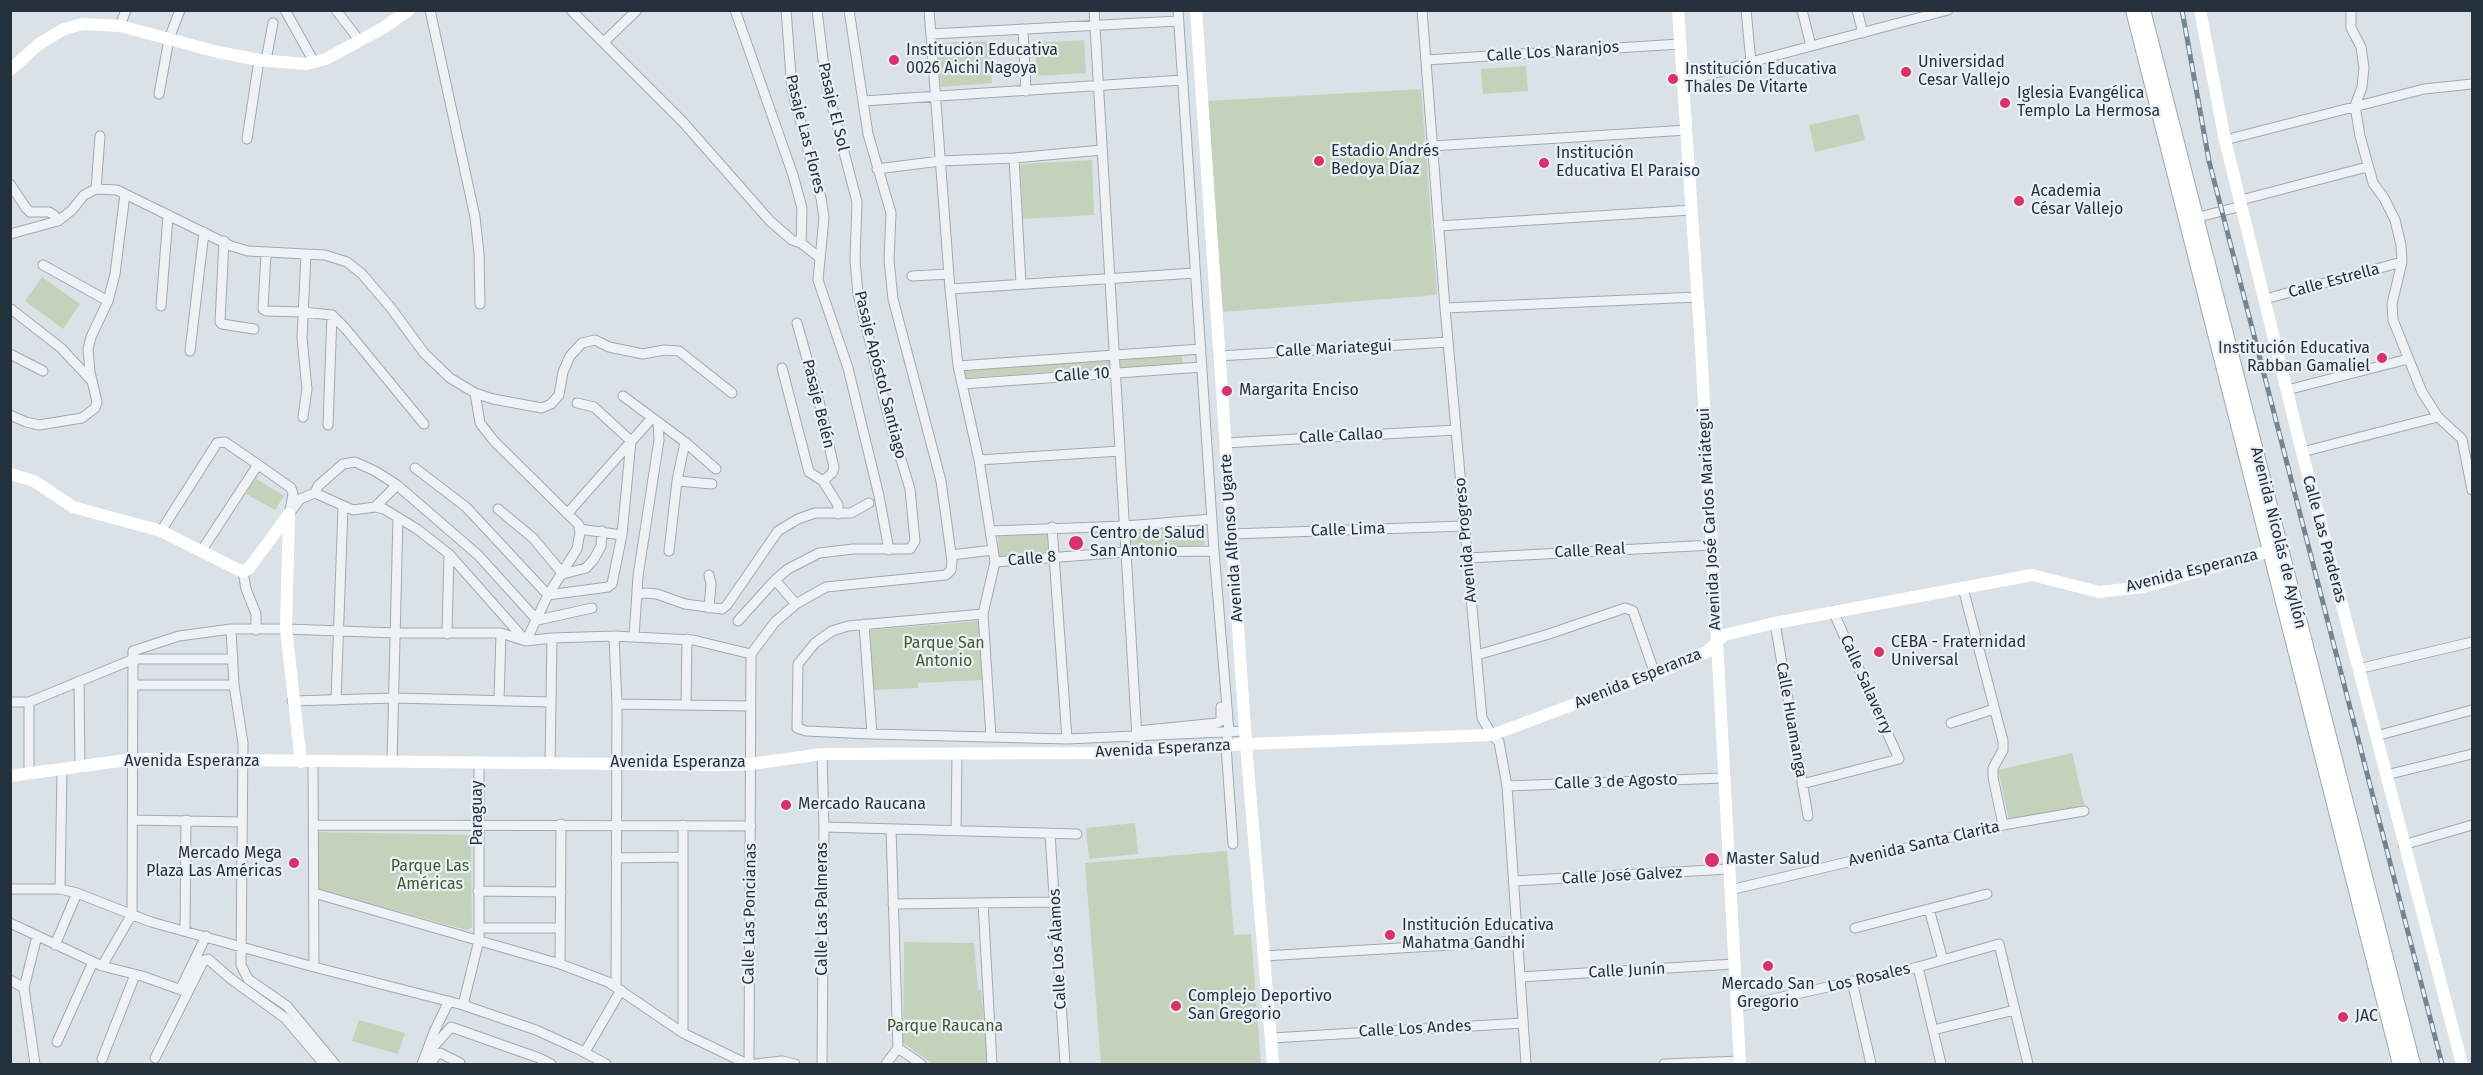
<!DOCTYPE html>
<html>
<head>
<meta charset="utf-8">
<style>
  body { margin:0 }
  #map { position:relative; width:2483px; height:1075px; overflow:hidden; background:#dbe2e7; font-family:"Fira Sans",sans-serif }
  canvas { display:block }
  .frame { position:absolute; inset:0; border:12px solid #24323e; pointer-events:none }
</style>
</head>
<body>
<div id="map">
<canvas width="2483" height="1075"></canvas>
<div class="frame"></div>
</div>
<script>
const ctx = document.querySelector('canvas').getContext('2d');
ctx.lineJoin = 'round';
function fillPath(path, color) { ctx.fillStyle = color; ctx.fill(path, 'evenodd'); }
const toPath = rows => new Path2D(rows.map(r => 'M' + r).join(''));
function trace(path, color, width, dash) { ctx.strokeStyle = color; ctx.lineWidth = width; ctx.lineCap = dash ? 'butt' : 'round'; ctx.setLineDash(dash || []); ctx.stroke(path); }
function label(font, color, halo, rows, align = 'center') {
  ctx.font = font + ' "Fira Sans",sans-serif'; ctx.lineWidth = 4.5; ctx.setLineDash([]); ctx.textBaseline = 'middle'; ctx.strokeStyle = halo; ctx.fillStyle = color; for (const [text, x, y, turn = 0] of rows) {
    ctx.save(); ctx.translate(x, y); ctx.rotate((+turn || 0) * Math.PI / 180); ctx.textAlign = isNaN(turn) ? turn : align; if (halo) ctx.strokeText(text, 0, 0); ctx.fillText(text, 0, 0); ctx.restore();
  }
}
const green = toPath([
  [1084,40,1086,73,1037,76,1035,43],
  [990,41,992,83,941,87,938,43],
  [1526,66,1528,91,1483,94,1481,69],
  [1421,89,1437,295,1223,312,1207,101],
  [1859,114,1865,140,1815,152,1809,125],
  [1092,160,1094,215,1023,219,1020,164],
  [42,277,80,304,63,329,25,301],
  [1182,355,1183,364,1121,368,1120,359],
  [1110,359,1111,368,965,378,965,370],
  [255,478,284,496,275,510,246,494],
  [1203,525,1205,545,1130,550,1129,531],
  [1049,532,1050,554,999,557,998,535],
  [979,621,983,680,918,683,918,688,874,690,870,630],
  [2072,753,2085,808,2010,825,1998,770],
  [1135,823,1138,854,1089,859,1086,828],
  [318,832,471,835,472,928,466,930,318,889],
  [1227,851,1234,935,1251,934,1261,1064,1101,1064,1085,863],
  [904,942,974,943,978,990,981,990,988,1064,933,1064,903,1043],
  [359,1020,405,1033,398,1054,352,1041]
]);
const street = toPath([
  [285,10,314,62],
  [336,10,359,40],
  [430,10,475,217,479,253,480,304],
  [571,10,683,122,770,221,792,240,801,243,820,258],
  [735,10,793,175,802,208,801,243],
  [786,10,792,90,821,198,824,218,818,280,848,368,879,496,889,550],
  [929,10,950,289,958,366,979,460,995,562,983,614,991,737],
  [1094,10,1137,738],
  [1178,10,1214,551,1229,731,1226,746,1233,844],
  [1422,10,1445,308,1482,718,1492,735,1499,742,1507,786,1526,1064],
  [1746,10,1751,62],
  [1802,10,1811,46],
  [1857,10,1863,33],
  [2351,10,2351,28,2361,47,2364,68,2362,87,2355,106,2360,136,2373,183,2384,198,2395,220,2401,245,2402,262,2392,304,2393,320,2422,392,2438,417,2462,439,2472,490],
  [120,26,126,10],
  [1023,29,1026,91],
  [931,34,1178,21],
  [604,42,637,10],
  [266,60,273,23],
  [1426,60,1680,44],
  [1683,83,1751,62,1948,10],
  [159,94,169,39,180,10],
  [863,101,1182,80],
  [247,139,259,60],
  [2225,140,2424,89,2472,84],
  [1432,146,1687,130],
  [1014,158,1021,284],
  [877,169,940,161,1014,158,1102,150],
  [10,184,26,208,30,212,49,212,54,215,58,221],
  [96,189,100,136],
  [2241,200,2367,167],
  [2191,219,2242,206],
  [1438,226,1692,210],
  [10,234,58,221,72,210,84,195,96,189,117,190,231,246,248,251,325,255,347,262,362,274,391,308,424,353,450,378,475,393,493,399,542,408,551,404,559,395,563,372,570,356,582,343,595,340,609,347,643,354,664,350,679,351,732,393],
  [224,241,220,322,222,324,254,329],
  [266,253,263,309,266,311,303,312,332,315,328,425],
  [43,265,108,301],
  [912,276,949,274],
  [950,289,1195,273],
  [2265,299,2402,262],
  [161,306,168,216],
  [1445,308,1698,297],
  [11,309,61,348,90,379],
  [332,315,345,328,424,424],
  [797,323,821,409,834,468,832,473,823,481],
  [190,351,204,232],
  [10,354,43,371],
  [1219,356,1448,342],
  [958,366,1201,349],
  [782,368,809,472,823,481,838,505,838,514],
  [962,384,1202,367],
  [2287,390,2408,359],
  [623,396,685,442,716,469],
  [577,403,594,407,631,441],
  [10,415,26,422,39,425,82,418,95,408,97,402,90,372,88,349,91,337,108,301,115,274,125,194],
  [303,417,307,389,302,338,306,254],
  [1225,443,1456,430],
  [2302,452,2438,417],
  [979,460,1120,451],
  [415,468,466,507,548,595,608,587,612,584,622,535,631,441],
  [677,481,712,484],
  [315,493,318,486,343,464,355,462,375,471,397,485,478,555,537,620],
  [375,507,397,485],
  [498,509,533,538,563,574,586,568,594,559,601,546,602,531],
  [289,514,300,499,315,493,353,510,375,507,384,509,417,529,449,554,526,641,548,595,577,549,580,532,579,525,494,441,480,423,475,393],
  [567,514,652,418],
  [1052,527,1067,739],
  [579,529,622,535],
  [161,531,217,443,225,442,260,466],
  [991,531,1125,526,1212,519],
  [1231,534,1465,526],
  [202,550,255,469,260,466,291,488,293,494,290,510],
  [669,551,677,481,685,442],
  [951,555,993,550],
  [1468,558,1712,545],
  [995,562,1126,552,1214,551],
  [243,572,246,589,256,614,256,630],
  [709,575,711,584,709,608],
  [775,580,796,604],
  [1963,588,2003,741,2003,750,1993,768,1993,777,2003,825],
  [637,595,645,593,657,594,685,604,722,609,727,605,778,531,798,519,815,513,851,513,869,503],
  [983,614,848,626,832,631,815,643,798,664,797,728,806,731,872,734,1067,739,1245,731],
  [538,620,592,608],
  [738,621,775,580,788,569,819,553,853,549,910,549,915,541,910,489,890,423,858,294,855,260,857,202,826,83,817,10],
  [1775,623,1808,816],
  [864,624,872,734],
  [231,629,234,685,243,743,241,965,248,979,287,1006,335,1064],
  [447,634,449,554],
  [614,636,617,704,616,987],
  [634,637,638,576,659,440,658,422],
  [1477,655,1549,634,1625,608,1633,611,1655,674],
  [2358,669,2472,642],
  [79,681,80,767],
  [134,685,234,685],
  [336,700,343,507],
  [499,700,501,633],
  [292,701,395,698,551,702],
  [10,702,29,702,134,659,233,659],
  [617,704,750,706],
  [686,705,687,639],
  [1951,723,1994,709],
  [1137,731,1217,723,1221,721,1221,707],
  [2376,736,2472,710],
  [822,754,824,827,822,1064],
  [313,762,314,967],
  [392,762,398,517],
  [550,764,552,638],
  [29,774,29,702],
  [2386,775,2472,754],
  [1802,784,1899,759,1833,611],
  [1507,786,1724,778],
  [133,820,241,822],
  [315,825,751,826],
  [683,825,683,1033],
  [824,827,1077,834],
  [956,831,957,753],
  [1050,834,1065,1064],
  [2403,845,2472,825],
  [616,858,683,857],
  [1514,881,1729,869],
  [10,889,60,889,77,893,151,922,314,967,463,1005,536,1030,580,1050,606,1064],
  [60,889,62,771],
  [1730,890,2003,825,2084,811],
  [478,891,561,892],
  [314,893,560,964,608,982,683,1033,747,1064],
  [983,903,992,1064],
  [893,904,1055,902],
  [1929,909,1943,960],
  [10,923,102,966,142,976,187,992],
  [479,928,560,928],
  [1855,928,1987,894],
  [185,930,186,820],
  [55,945,77,893],
  [1264,956,1518,941],
  [560,964,561,824],
  [102,966,132,914,133,651,179,636,231,629,286,629,395,633,501,633,526,641,552,638,614,636,693,640,751,654],
  [1918,967,1941,1064],
  [1520,977,1734,964],
  [10,980,24,988],
  [1852,981,1871,1064],
  [181,988,206,936],
  [463,1005,479,940,479,763],
  [1737,1007,1918,967,1999,944,2028,1064],
  [1933,1030,2015,1010],
  [1272,1038,1523,1023],
  [57,1042,93,962],
  [898,1048,921,1064],
  [585,1052,621,990],
  [427,1054,451,1027,539,1058,551,1064],
  [155,1058,204,960,208,959,231,979,285,1018,324,1064],
  [102,1059,135,975],
  [35,1064,24,988,37,936],
  [422,1064,434,1032,449,1001],
  [431,1064,436,1055,440,1053,460,1063,460,1064],
  [749,1064,751,654,775,622,796,604,826,587,946,575,951,570,952,561,941,481,893,299,889,260,891,213,868,134,849,10],
  [755,1064,782,1061,795,1064],
  [886,1064,898,1048,891,829],
  [1664,1064,1740,1061]
]);
const secondary = toPath([
  [1196,10,1246,744,1273,1064],
  [1678,10,1701,347,1740,1064],
  [2200,10,2225,140,2302,452,2462,1064],
  [10,70,39,44,64,29,83,24,120,26,218,52,259,60,306,64,326,59,383,28,409,10],
  [10,474,34,481,73,507,161,531,243,572,250,567,289,514],
  [289,514,286,629,301,762],
  [10,776,134,759,723,765,751,764,822,754,1114,753,1246,744,1492,735,1655,674,1707,652,1724,635,1775,623,2032,575,2099,592,2143,587,2270,551,2278,552]
]);
const primary = toPath([
  [2133,10,2400,1064],
  [2143,10,2413,1064]
]);
const rail = toPath([
  [2182,10,2209,161,2442,1064]
]);
const markers = [
  [894,60,6,"#da316b"],
  [1906,72,6,"#da316b"],
  [1673,79,6,"#da316b"],
  [2005,103,6,"#da316b"],
  [1319,161,6,"#da316b"],
  [1544,163,6,"#da316b"],
  [2019,201,6,"#da316b"],
  [2382,358,6,"#da316b"],
  [1227,391,6,"#da316b"],
  [1076,543,8,"#da316b"],
  [1879,652,6,"#da316b"],
  [786,805,6,"#da316b"],
  [1712,860,8,"#da316b"],
  [294,863,6,"#da316b"],
  [1390,935,6,"#da316b"],
  [1768,966,6,"#da316b"],
  [1176,1006,6,"#da316b"],
  [2343,1017,6,"#da316b"]
];
const poiNames = [
  ["Institución Educativa",906,51],
  ["0026 Aichi Nagoya",906,69],
  ["Universidad",1918,63],
  ["Cesar Vallejo",1918,81],
  ["Institución Educativa",1685,70],
  ["Thales De Vitarte",1685,88],
  ["Iglesia Evangélica",2017,94],
  ["Templo La Hermosa",2017,112],
  ["Estadio Andrés",1331,152],
  ["Bedoya Díaz",1331,170],
  ["Institución",1556,154],
  ["Educativa El Paraiso",1556,172],
  ["Academia",2031,192],
  ["César Vallejo",2031,210],
  ["Institución Educativa",2370,349,"right"],
  ["Rabban Gamaliel",2370,367,"right"],
  ["Margarita Enciso",1239,391],
  ["Centro de Salud",1090,534],
  ["San Antonio",1090,552],
  ["CEBA - Fraternidad",1891,643],
  ["Universal",1891,661],
  ["Mercado Raucana",798,805],
  ["Mercado Mega",282,854,"right"],
  ["Plaza Las Américas",282,872,"right"],
  ["Master Salud",1726,860],
  ["Institución Educativa",1402,926],
  ["Mahatma Gandhi",1402,944],
  ["Mercado San",1768,985,"center"],
  ["Gregorio",1768,1003,"center"],
  ["Complejo Deportivo",1188,997],
  ["San Gregorio",1188,1015],
  ["JAC",2355,1017]
];
const streetNames = [
  ["Calle Los Naranjos",1553,52,-4],
  ["Pasaje El Sol",833,107,77],
  ["Pasaje Las Flores",805,134,76],
  ["Calle Estrella",2334,281,-15],
  ["Calle Mariategui",1334,349,-3],
  ["Pasaje Apóstol Santiago",880,375,76],
  ["Calle 10",1082,375,-4],
  ["Pasaje Belén",818,404,76],
  ["Calle Callao",1341,436,-3],
  ["Avenida José Carlos Mariátegui",1710,519,-93],
  ["Calle Lima",1348,530,-2],
  ["Avenida Alfonso Ugarte",1232,538,-94],
  ["Avenida Nicolás de Ayllón",2278,538,76],
  ["Calle Las Praderas",2324,539,75],
  ["Avenida Progreso",1466,540,-95],
  ["Calle Real",1590,551,-3],
  ["Calle 8",1032,559,-5],
  ["Avenida Esperanza",2192,571,-14],
  ["Avenida Esperanza",1638,679,-22],
  ["Calle Salaverry",1866,685,66],
  ["Calle Huamanga",1791,720,80],
  ["Avenida Esperanza",1163,749,-3],
  ["Avenida Esperanza",192,762],
  ["Avenida Esperanza",678,763],
  ["Calle 3 de Agosto",1616,782,-2],
  ["Paraguay",478,813,-90],
  ["Avenida Santa Clarita",1924,844,-13],
  ["Calle José Galvez",1622,876,-3],
  ["Calle Las Palmeras",823,909,-90],
  ["Calle Las Poncianas",750,914,-89],
  ["Calle Los Álamos",1058,949,-93],
  ["Calle Junín",1627,971,-3],
  ["Los Rosales",1869,978,-13],
  ["Calle Los Andes",1415,1029,-3]
];
const parkNames = [
  ["Parque San",944,644],
  ["Antonio",944,662],
  ["Parque Las",430,867],
  ["Américas",430,885],
  ["Parque Raucana",945,1027]
];
fillPath(green, '#c5d2bb');
trace(street, '#a0aab1', 11);
trace(primary, '#99a9b4', 16);
trace(street, '#eef2f5', 9);
trace(secondary, '#fff', 12);
trace(primary, '#fff', 14);
trace(rail, '#738492', 5);
trace(rail, '#eaf0f5', 3, [9]);
for (const [x, y, r, color] of markers) { const dot = new Path2D(); dot.arc(x, y, r, 0, 2 * Math.PI); ctx.fillStyle = color; ctx.fill(dot); trace(dot, '#eaf0f5', 2); }
label('16px', '#24323e', '#eaf0f5', poiNames, 'left');
label('16px', '#24323e', '#eaf0f5', streetNames);
label('16px', '#405b30', '#eaf0f5', parkNames);
</script>
</body>
</html>
